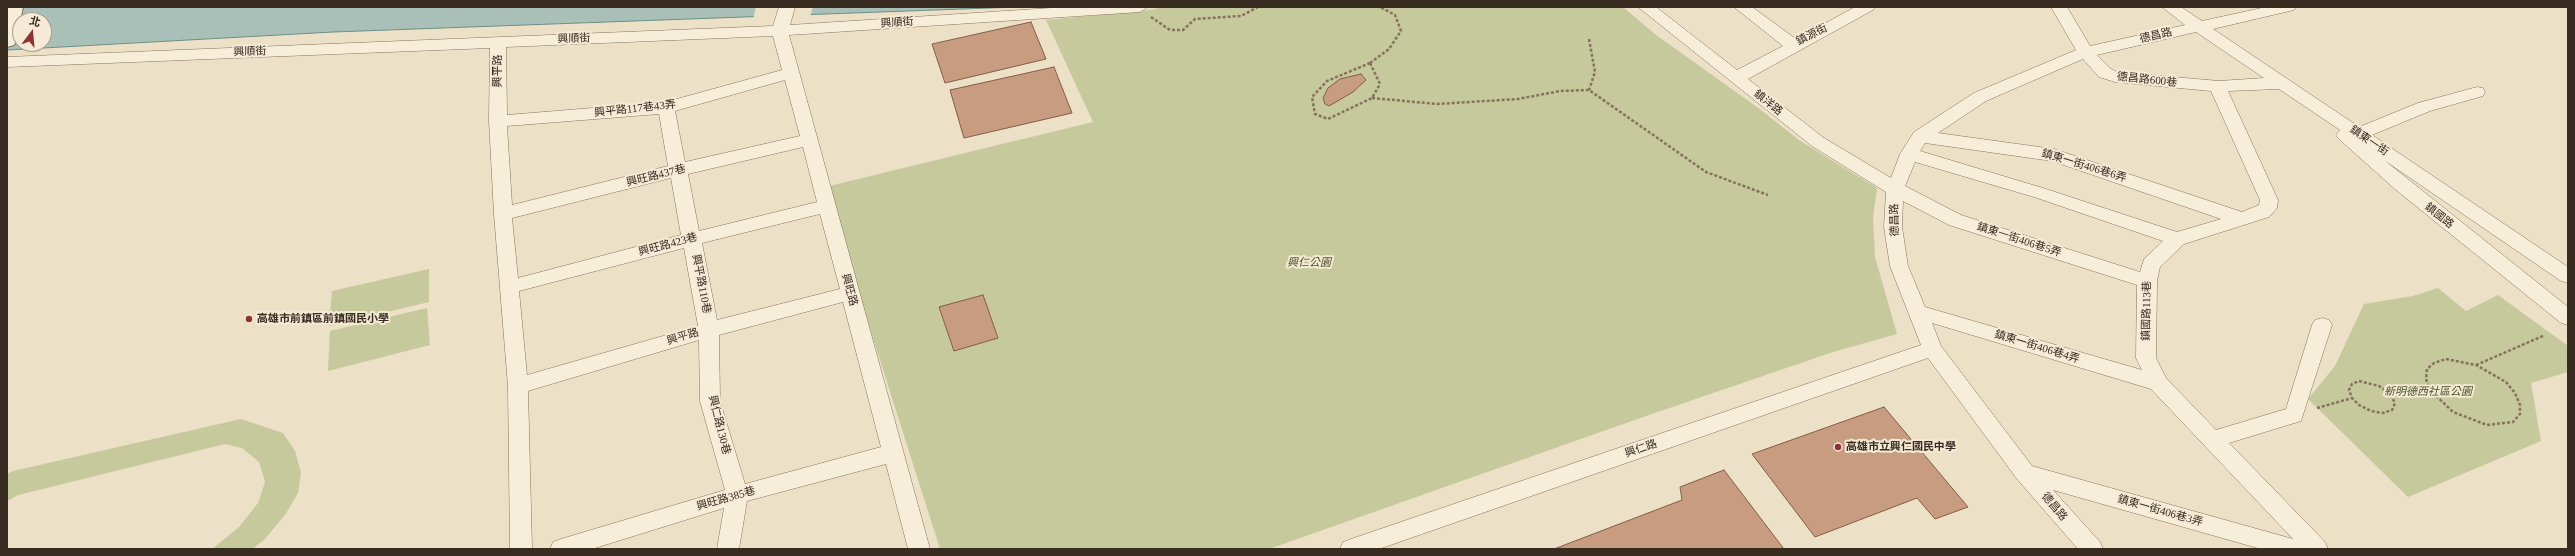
<!DOCTYPE html>
<html>
<head>
<meta charset="utf-8">
<style>
  body { margin:0 }
  #map { position:relative; width:2575px; height:556px; overflow:hidden; background:#ece0c7; font-family:"Times New Roman","Noto Sans TC",serif }
  canvas { display:block }
  .frame { position:absolute; inset:0; border:8px solid #382b20; pointer-events:none }
  .north { position:absolute; left:12px; top:12px; width:40px; height:40px; box-sizing:border-box; background:#f4ead6; border:1px solid #a99e8d; border-radius:50%; rotate:16deg; font-size:11px; font-weight:700; line-height:16px; text-align:center; color:#382b20 }
  .north::after { content:''; display:block; margin:auto; width:14px; height:18px; background:#913135; clip-path:polygon(50% 0,100% 100%,50% 72%,0 100%) }
</style>
</head>
<body>
<div id="map">
<canvas width="2575" height="556"></canvas>
<div class="frame"></div>
<div class="north">北</div>
</div>
<script>
const ctx = document.querySelector('canvas').getContext('2d');
ctx.lineJoin = 'round';
function fillPath(path, color) { ctx.fillStyle = color; ctx.fill(path, 'evenodd'); }
const toPath = rows => new Path2D(rows.map(r => 'M' + r).join(''));
function trace(path, color, width, dash) { ctx.strokeStyle = color; ctx.lineWidth = width; ctx.lineCap = dash ? 'butt' : 'round'; ctx.setLineDash(dash || []); ctx.stroke(path); }
function label(font, color, halo, rows, align = 'center') {
  ctx.font = font + ' "Times New Roman","Noto Sans TC",serif'; ctx.lineWidth = 4; ctx.setLineDash([]); ctx.textBaseline = 'middle'; ctx.strokeStyle = halo; ctx.fillStyle = color; for (const [text, x, y, turn = 0] of rows) {
    ctx.save(); ctx.translate(x, y); ctx.rotate((+turn || 0) * Math.PI / 180); ctx.textAlign = isNaN(turn) ? turn : align; if (halo) ctx.strokeText(text, 0, 0); ctx.fillText(text, 0, 0); ctx.restore();
  }
}
const green = toPath([
  [1162,7,1623,7,1656,35,1757,107,1799,140,1877,188,1873,217,1875,257,1897,334,1833,352,1646,416,1269,549,940,549,825,187,1093,122,1046,20,1150,10],
  [429,269,429,302,329,326,332,291],
  [2438,288,2466,311,2498,295,2568,346,2568,372,2531,383,2541,441,2408,497,2308,399,2335,366,2364,304,2413,296],
  [427,308,430,345,328,371,330,331],
  [241,419,283,433,295,451,301,473,298,493,285,515,264,540,252,549,212,549,239,527,258,503,265,482,259,462,242,448,225,444,18,495,7,501,7,474,13,471]
]);
const water = toPath([
  [7,7,1017,7,333,32,7,50,7,7],
  [20,20,44,20,44,44,20,44,20,20]
]);
const pier = toPath([
  [756,7,813,7,810,17,753,19]
]);
const building = toPath([
  [1031,22,1046,59,945,83,932,44,1031,22],
  [1054,67,1072,113,964,138,950,90,1054,67],
  [1361,74,1366,80,1353,92,1329,106,1325,104,1323,98,1328,88,1340,79,1361,74],
  [983,295,998,338,954,351,939,307,983,295],
  [1884,407,1968,507,1935,519,1917,498,1815,537,1752,454,1884,407],
  [1724,470,1784,549,1554,549,1682,500,1680,487,1724,470]
]);
const path = toPath([
  [1151,17,1170,30,1183,30,1195,19,1241,16,1258,7],
  [1589,39,1595,72,1589,90],
  [1370,63,1380,84,1372,98,1328,119,1315,114,1312,97,1327,81,1370,63],
  [1370,63,1389,49,1401,31,1395,15,1380,7],
  [1372,98,1437,104,1518,99,1560,91,1589,90,1706,172,1768,195],
  [2446,359,2476,365,2506,382,2515,393,2520,405,2520,414,2513,422,2487,425,2453,412,2430,390,2426,379,2427,369,2434,363,2446,359],
  [2476,365,2543,336],
  [2359,381,2379,386,2390,394,2395,403,2392,410,2383,413,2371,411,2359,405,2352,398,2349,390,2352,384,2359,381],
  [2390,394,2430,390],
  [2317,408,2352,398]
]);
const minor = toPath([
  [779,7,795,7,790,25,1067,7,1148,7,1140,12,789,35,930,549,908,549,886,464,747,501,739,549,717,549,724,508,592,549,550,549,553,542,561,539,725,490,700,401,699,340,528,391,532,549,510,549,508,386,494,214,489,121,490,48,7,67,7,57,773,26,779,7],
  [773,36,782,70,666,102,507,115,506,47,773,36],
  [785,80,800,136,685,162,675,111,785,80],
  [659,114,668,166,512,205,507,126,659,114],
  [803,147,817,202,699,231,688,174,803,147],
  [671,178,681,235,518,278,512,218,671,178],
  [820,214,840,289,717,320,702,243,820,214],
  [684,248,698,326,527,375,519,291,684,248],
  [843,302,881,447,745,484,720,401,719,335,843,302],
  [1638,7,1656,7,1737,70,1783,46,1734,7,1752,7,1796,39,1855,7,1875,7,1873,10,1748,79,1824,138,1891,178,1900,154,1914,132,1974,93,2076,50,2051,7,2067,7,2090,46,2185,25,2162,7,2181,7,2202,21,2266,7,2296,7,2294,10,2213,29,2359,127,2418,103,2477,87,2483,88,2485,92,2483,96,2430,111,2372,135,2568,267,2568,283,2561,281,2384,160,2568,307,2568,325,2561,323,2396,190,2339,139,2336,135,2340,130,2279,89,2228,91,2278,200,2277,208,2269,217,2184,244,2160,267,2157,281,2156,358,2166,378,2216,430,2286,409,2312,325,2315,320,2322,318,2329,320,2332,325,2301,421,2229,443,2325,542,2328,549,2261,549,2053,490,2100,542,2103,549,2078,549,2017,479,1928,358,1379,549,1340,549,1343,542,1351,539,1921,345,1890,266,1884,227,1886,192,1812,146,1638,7],
  [2196,32,2264,78,2219,81,2117,72,2111,69,2097,55,2196,32],
  [2083,59,2099,77,2115,82,2211,91,2260,200,2259,205,2242,212,2054,149,1938,133,1986,101,2083,59],
  [1925,143,2052,161,2221,219,2177,232,2046,189,1920,151,1925,143],
  [1915,162,2034,197,2163,241,2144,259,2140,272,1961,215,1905,186,1915,162],
  [1903,201,1949,225,2137,285,2136,358,2142,370,1925,307,1908,266,1902,227,1903,201],
  [1932,323,2151,389,2293,539,2032,466,1941,346,1932,323]
]);
const tertiary = toPath([
  [7,7,23,7,16,41,14,45,7,47,7,7]
]);
const markers = [
  [249,319,4,"#913135"],
  [1838,447,4,"#913135"]
];
const streetNames = [
  ["興順街",897,23,-4],
  ["鎮源街",1812,35,-27],
  ["德昌路",2156,36,-13],
  ["興順街",574,39,-2],
  ["興順街",250,52,-2],
  ["興平路",498,71,-90],
  ["德昌路600巷",2147,80,6],
  ["鎮洋路",1768,103,38],
  ["興平路117巷43弄",635,109,-6],
  ["鎮東一街",2369,141,34],
  ["鎮東一街406巷6弄",2084,166,17],
  ["興旺路437巷",656,176,-14],
  ["鎮國路",2439,216,38],
  ["德昌路",1895,220,-91],
  ["鎮東一街406巷5弄",2019,240,18],
  ["興旺路423巷",668,245,-15],
  ["興平路110巷",701,284,79],
  ["興旺路",849,290,75],
  ["鎮國路113巷",2147,311,-89],
  ["興平路",683,337,-17],
  ["鎮東一街406巷4弄",2037,347,17],
  ["興仁路130巷",719,425,76],
  ["興仁路",1641,449,-19],
  ["興旺路385巷",726,499,-16],
  ["德昌路",2054,507,50],
  ["鎮東一街406巷3弄",2160,511,16]
];
const parkNames = [
  ["興仁公園",1309,263],
  ["新明德西社區公園",2428,392]
];
const poiNames = [
  ["高雄市前鎮區前鎮國民小學",257,319],
  ["高雄市立興仁國民中學",1846,447]
];
fillPath(green, '#c5c99c');
fillPath(water, '#a8c0b8');
trace(water, '#6f8e85', 1);
fillPath(pier, '#ece0c7');
fillPath(building, '#c79c80');
trace(building, '#845c45', 1);
trace(minor, '#86725e', 1);
trace(tertiary, '#86725e', 2);
trace(path, '#86725e', 2.5, [3, 2]);
fillPath(minor, '#f7eeda');
fillPath(tertiary, '#f7eeda');
for (const [x, y, r, color] of markers) { const dot = new Path2D(); dot.arc(x, y, r, 0, 2 * Math.PI); ctx.fillStyle = color; ctx.fill(dot); trace(dot, '#f4ead6', 1.5); }
label('11px', '#382b20', '#f4ead6', streetNames);
label('italic 11px', '#495328', '#f4ead6', parkNames);
label('bold 11px', '#382b20', '#f4ead6', poiNames, 'left');
</script>
</body>
</html>
